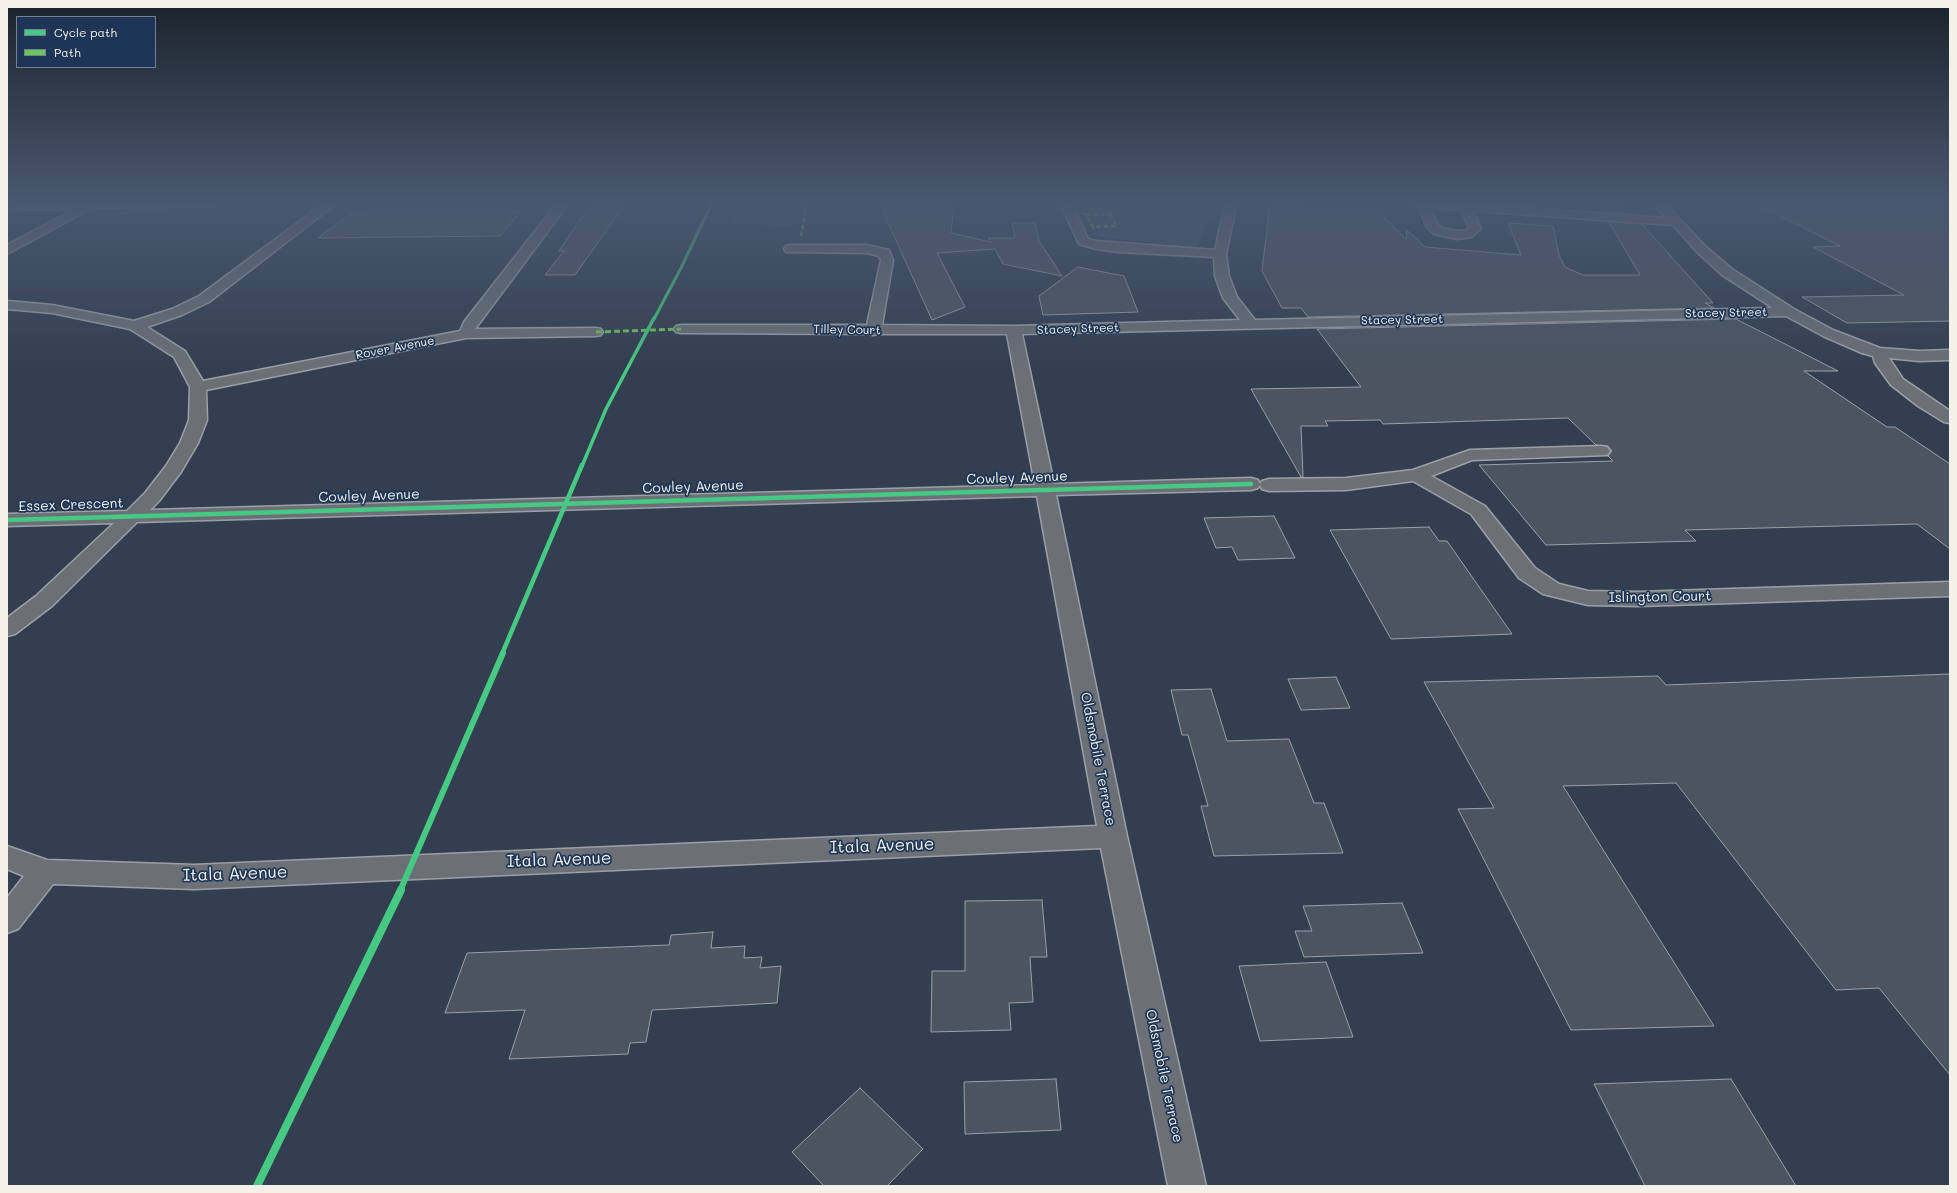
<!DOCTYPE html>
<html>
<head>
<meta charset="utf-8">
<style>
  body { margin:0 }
  #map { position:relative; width:1957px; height:1193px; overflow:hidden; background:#333f50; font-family:Mali,sans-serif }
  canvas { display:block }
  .frame { position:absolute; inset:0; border:8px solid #f4f1e8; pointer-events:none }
  .legend { position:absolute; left:16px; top:16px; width:140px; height:52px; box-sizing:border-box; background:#1d3557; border:1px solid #738091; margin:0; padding:5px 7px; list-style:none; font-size:12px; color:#f4f1e8 }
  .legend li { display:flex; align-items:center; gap:8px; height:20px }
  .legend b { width:20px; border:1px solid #738091 }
</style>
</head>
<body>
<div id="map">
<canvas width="1957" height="1193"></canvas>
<div class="frame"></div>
<ul class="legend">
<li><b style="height:5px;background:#46c982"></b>Cycle path</li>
<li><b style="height:5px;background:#6ac65a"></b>Path</li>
</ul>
</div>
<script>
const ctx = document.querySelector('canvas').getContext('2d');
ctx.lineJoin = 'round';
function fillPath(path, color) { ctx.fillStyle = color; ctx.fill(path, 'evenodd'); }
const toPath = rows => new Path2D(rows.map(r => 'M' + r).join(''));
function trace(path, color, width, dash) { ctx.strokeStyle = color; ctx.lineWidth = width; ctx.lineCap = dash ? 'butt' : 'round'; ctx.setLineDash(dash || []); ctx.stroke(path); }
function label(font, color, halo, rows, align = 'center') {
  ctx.font = font + ' Mali,sans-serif'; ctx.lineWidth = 3.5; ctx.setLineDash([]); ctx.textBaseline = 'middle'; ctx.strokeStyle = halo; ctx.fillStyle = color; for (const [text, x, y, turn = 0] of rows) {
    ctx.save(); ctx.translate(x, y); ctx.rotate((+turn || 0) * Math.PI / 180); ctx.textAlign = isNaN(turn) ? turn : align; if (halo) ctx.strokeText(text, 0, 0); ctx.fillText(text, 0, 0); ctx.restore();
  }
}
const green = toPath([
  [742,203,819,203,804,206,799,223,789,226,733,223],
  [1079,203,1214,203,1198,247,1096,237]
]);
const building = toPath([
  [1597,203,1623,203,1633,214,1603,212,1597,203],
  [1754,203,1950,203,1950,321,1847,323,1802,297,1904,295,1813,247,1840,246,1754,203],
  [593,204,625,204,575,275,545,275,564,251,559,251,582,216,584,216,593,204],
  [1270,204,1320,209,1375,208,1406,239,1407,230,1425,247,1521,255,1508,223,1553,226,1559,255,1565,267,1583,275,1640,275,1609,222,1642,224,1713,303,1705,303,1714,308,1308,317,1301,308,1282,308,1262,271,1270,204],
  [880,205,954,205,951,233,991,242,989,238,1015,238,1012,223,1035,223,1039,241,1062,276,1003,264,995,249,937,253,965,307,932,320,880,205],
  [508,208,505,212,521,211,500,236,318,238,350,214,364,214,369,210,508,208],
  [1078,267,1124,276,1138,312,1043,315,1039,296,1078,267],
  [1736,319,1838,371,1804,371,1887,427,1895,427,1950,464,1950,549,1917,524,1685,530,1696,541,1546,545,1479,465,1613,461,1608,456,1612,451,1608,446,1596,445,1568,418,1383,424,1380,420,1325,421,1328,426,1301,426,1303,477,1301,477,1251,389,1361,387,1317,329,1736,319],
  [1274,516,1295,558,1238,560,1232,547,1216,548,1204,518,1274,516],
  [1429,527,1439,541,1447,541,1512,634,1391,639,1330,530,1429,527],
  [1950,674,1950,1075,1879,988,1836,990,1676,783,1563,786,1714,1026,1571,1030,1458,809,1494,808,1424,682,1658,676,1666,685,1950,674],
  [1336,677,1350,708,1301,710,1288,679,1336,677],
  [1211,689,1227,741,1289,739,1314,803,1324,803,1343,853,1214,856,1201,806,1208,806,1188,735,1182,735,1171,690,1211,689],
  [1042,900,1047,957,1030,957,1033,1002,1009,1003,1011,1030,931,1032,932,971,965,971,965,901,1042,900],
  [1402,903,1423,953,1304,957,1295,931,1312,931,1303,906,1402,903],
  [713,932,711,948,745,946,744,958,762,957,760,968,781,966,777,1003,652,1010,646,1042,630,1043,628,1054,509,1059,525,1010,445,1013,467,953,669,945,671,935,713,932],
  [1326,962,1353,1037,1260,1041,1239,966,1326,962],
  [1056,1079,1061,1130,965,1134,964,1082,1056,1079],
  [1731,1079,1796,1186,1645,1186,1594,1084,1731,1079],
  [860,1088,923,1149,887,1186,824,1186,792,1152,860,1088]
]);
const minor = toPath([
  [17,203,221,203,215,206,92,208,7,254,7,245,75,209,18,209,12,206,17,203],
  [324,203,337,203,209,302,182,315,147,327,185,351,203,381,460,331,464,322,557,203,569,203,475,329,596,328,601,329,603,332,601,335,596,336,466,338,206,390,207,420,198,443,181,472,159,501,150,510,1035,485,1007,334,878,334,873,335,868,334,681,333,676,332,674,329,676,326,681,325,867,325,881,260,879,256,867,253,786,252,784,249,786,246,790,245,867,245,889,250,893,260,882,325,1014,326,1240,320,1223,298,1215,276,1214,257,1118,252,1096,249,1079,244,1060,203,1072,203,1088,239,1097,241,1215,250,1225,203,1237,203,1226,254,1229,276,1237,297,1255,320,1773,308,1722,275,1697,252,1673,225,1473,211,1481,229,1472,237,1457,239,1434,234,1426,226,1419,207,1410,205,1408,203,1459,203,1666,218,1653,203,1665,203,1705,246,1732,269,1794,309,1833,330,1880,348,1919,351,1950,350,1950,360,1919,361,1889,358,1903,379,1950,411,1950,423,1944,422,1918,406,1891,385,1875,363,1873,356,1862,353,1823,336,1786,316,1022,334,1054,484,1251,478,1258,480,1260,484,1262,481,1269,479,1346,478,1413,470,1470,450,1601,446,1607,447,1610,451,1607,455,1472,460,1431,476,1485,506,1535,568,1559,584,1588,591,1638,592,1950,582,1950,596,1638,606,1588,605,1543,594,1519,578,1471,514,1413,481,1346,490,1269,491,1262,489,1260,485,1258,488,1251,490,1056,495,1127,836,1206,1186,1168,1186,1101,848,194,889,53,884,18,929,7,933,7,898,24,876,7,869,7,846,47,860,194,865,1097,826,1037,496,137,522,52,606,15,634,7,636,7,618,36,596,114,523,7,526,7,514,127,511,145,493,166,466,180,443,189,420,190,387,174,357,130,329,52,313,7,309,7,301,52,305,134,321,172,309,199,296,324,203],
  [1431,208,1461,210,1469,228,1465,231,1457,231,1442,228,1437,224,1431,208]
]);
const quietFar1 = toPath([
  [1074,203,1077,212,1087,215],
  [1111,214,1116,226,1093,227,1087,215,1111,214],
  [801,236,807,203]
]);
const quiet = toPath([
  [596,332,681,329]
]);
const cyclewayFar4 = toPath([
  [654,319,681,268,712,203]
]);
const cyclewayFar3 = toPath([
  [582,466,606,409,654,318]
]);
const cyclewayFar2 = toPath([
  [7,520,1251,484],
  [502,654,582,465]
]);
const cyclewayFar1 = toPath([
  [400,891,503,653]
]);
const cycleway = toPath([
  [257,1186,401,890]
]);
const farStreetnames = [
  ["Stacey Street",1726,313,-1],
  ["Stacey Street",1402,320,-1],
  ["Stacey Street",1078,329,-2],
  ["Tilley Court",847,330,1],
  ["Rover Avenue",395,348,-11]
];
const streetNames = [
  ["Cowley Avenue",1017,478,-2],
  ["Cowley Avenue",693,487,-2],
  ["Cowley Avenue",369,496,-2],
  ["Essex Crescent",71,505,-2],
  ["Islington Court",1660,597,-1],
  ["Oldsmobile Terrace",1098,759,79],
  ["Oldsmobile Terrace",1164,1076,78]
];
const nearStreetnames = [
  ["Itala Avenue",882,846,-2],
  ["Itala Avenue",559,860,-2],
  ["Itala Avenue",235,874,-2]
];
fillPath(green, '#3e516b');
fillPath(building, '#4b5460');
trace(building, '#9ba0a6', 1);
trace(minor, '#9ba0a6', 3);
fillPath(minor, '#6b7077');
trace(quietFar1, '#6ac65a', 2.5, [4.5, 2.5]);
trace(quiet, '#6ac65a', 3, [6, 3]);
trace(cyclewayFar4, '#46c982', 3);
trace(cyclewayFar3, '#46c982', 3.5);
trace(cyclewayFar2, '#46c982', 4.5);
trace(cyclewayFar1, '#46c982', 6);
trace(cycleway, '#46c982', 8);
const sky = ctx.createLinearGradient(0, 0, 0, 370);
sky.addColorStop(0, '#1c232c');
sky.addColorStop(0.55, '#4a586f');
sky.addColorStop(1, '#4a586f00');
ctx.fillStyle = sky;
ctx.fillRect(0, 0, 1957, 370);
label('12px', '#f4f1e8', '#1d3557', farStreetnames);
label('14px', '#f4f1e8', '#1d3557', streetNames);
label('17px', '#f4f1e8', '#1d3557', nearStreetnames);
</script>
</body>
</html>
